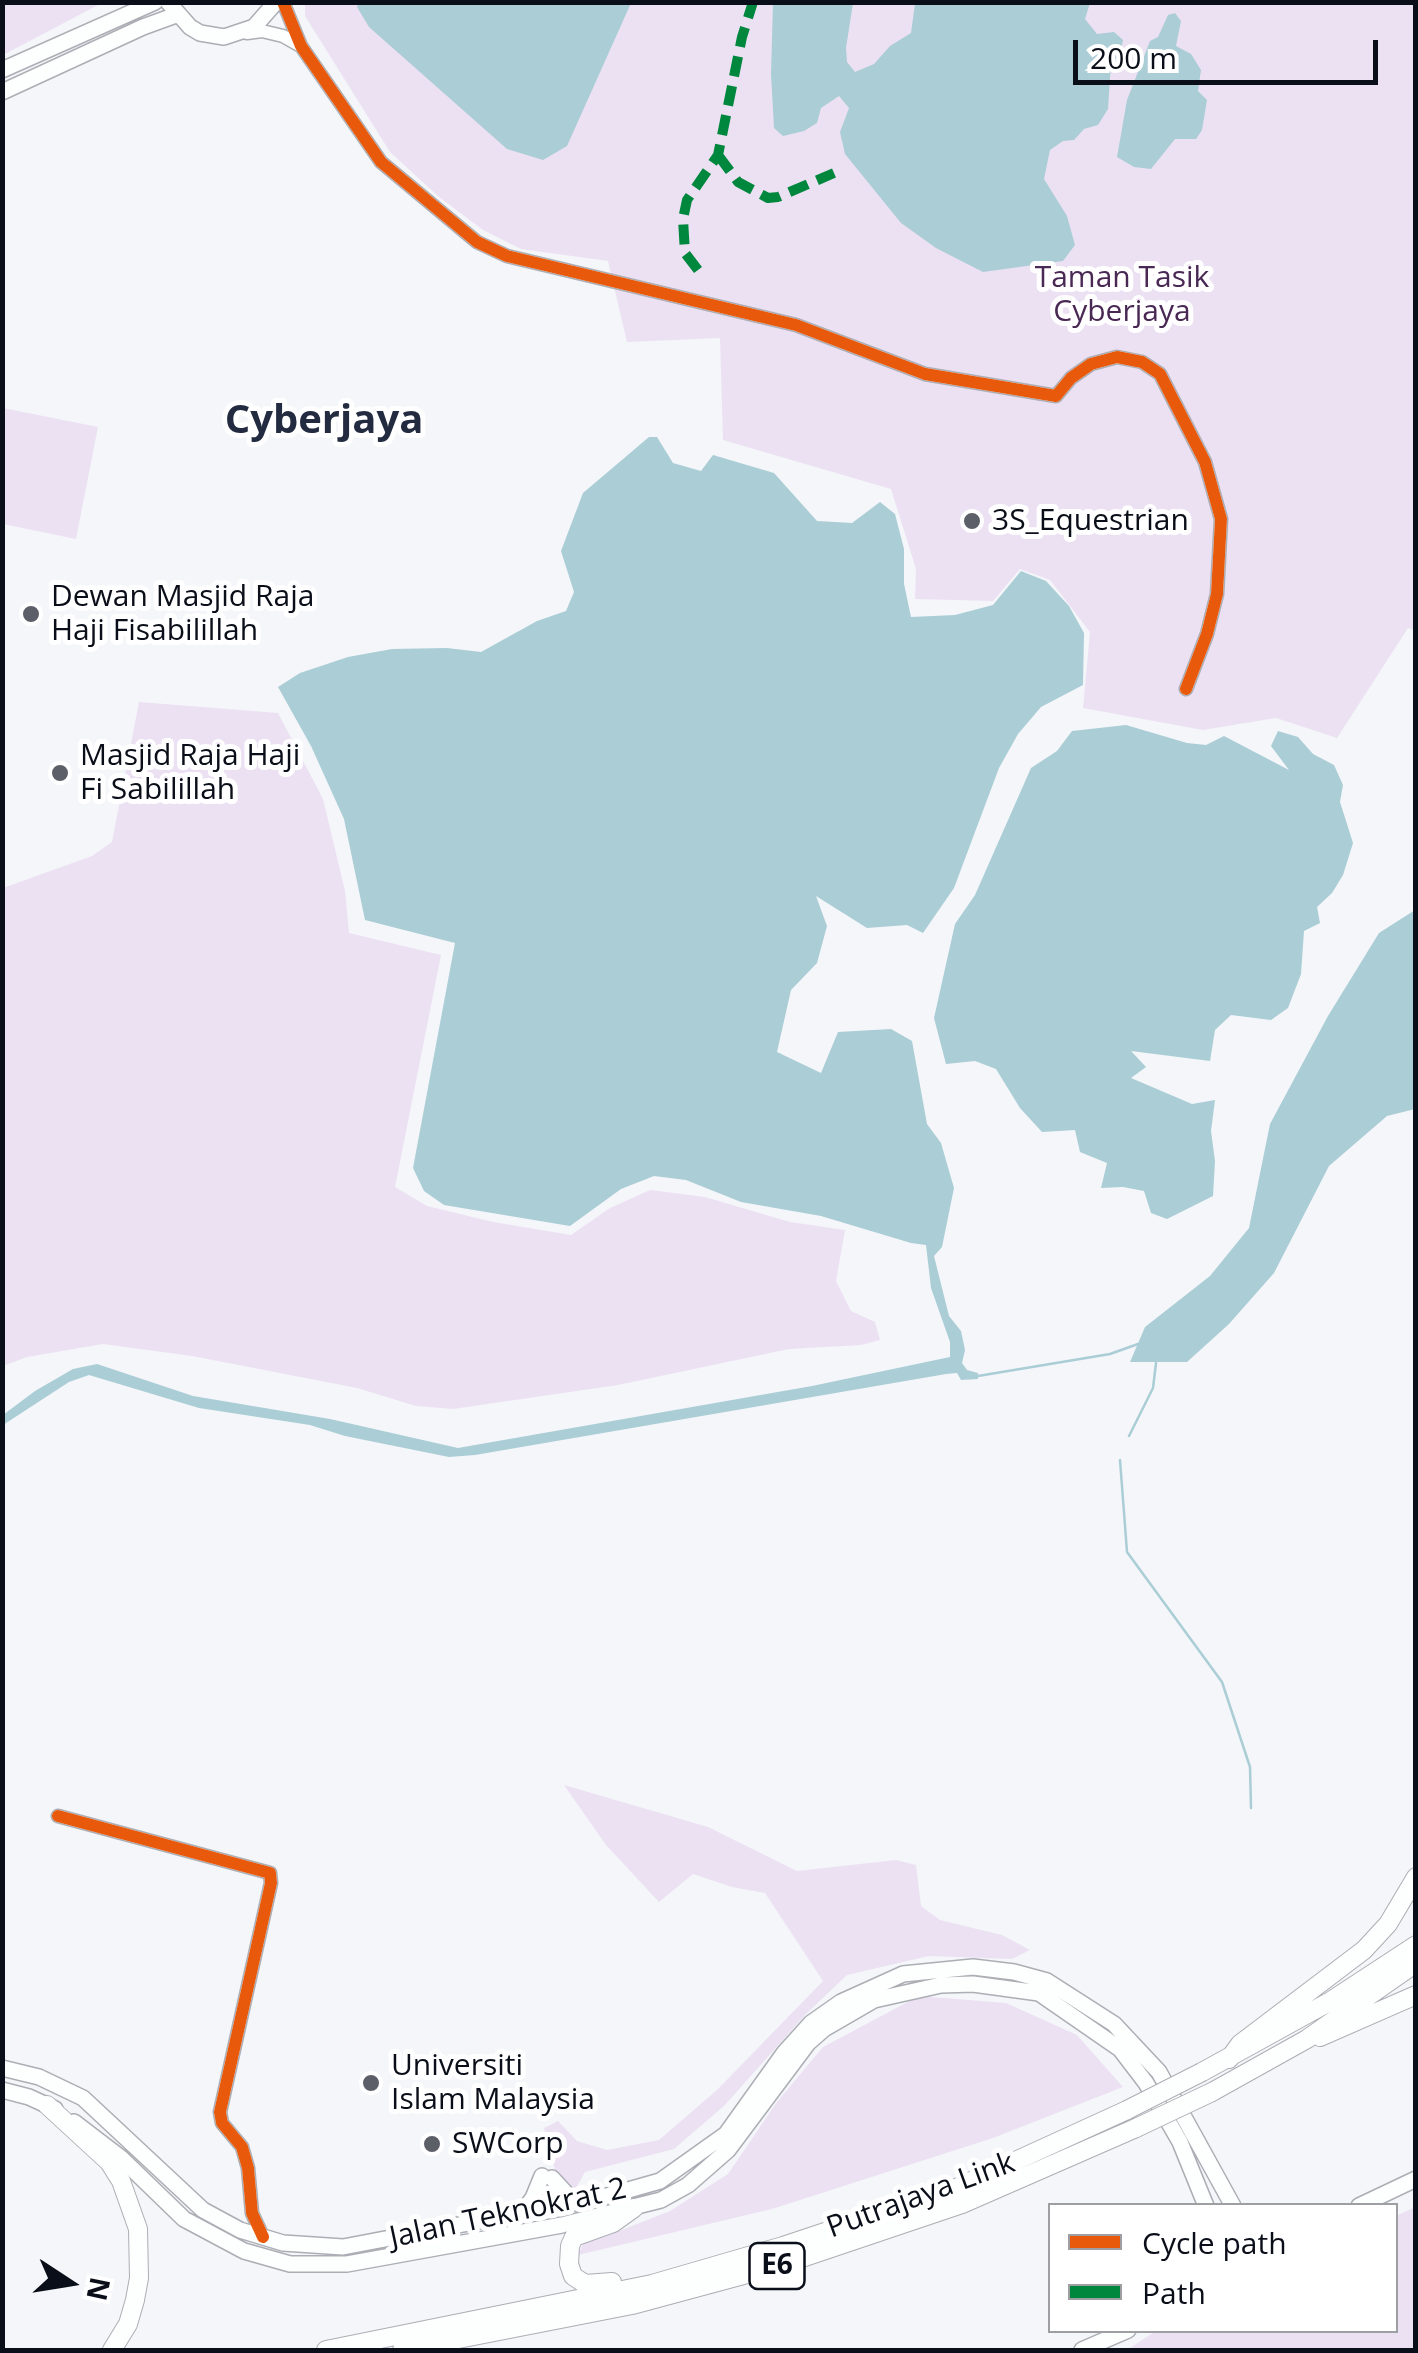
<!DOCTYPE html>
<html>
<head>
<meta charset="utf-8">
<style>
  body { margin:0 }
  #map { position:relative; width:1418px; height:2353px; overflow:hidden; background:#f4f6f9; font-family:"Open Sans",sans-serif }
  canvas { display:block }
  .frame { position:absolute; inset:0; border:5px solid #0a0e18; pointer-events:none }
  .legend { position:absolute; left:1048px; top:2203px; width:350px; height:130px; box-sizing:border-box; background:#fff; border:2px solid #9d9fa3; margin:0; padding:12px 18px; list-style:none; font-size:30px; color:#0a0e18 }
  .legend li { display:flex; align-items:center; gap:20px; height:50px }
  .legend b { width:50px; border:2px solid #9d9fa3 }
  .north { position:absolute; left:20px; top:2233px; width:100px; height:100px; -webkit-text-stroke:8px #fff; paint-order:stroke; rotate:102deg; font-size:28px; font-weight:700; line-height:40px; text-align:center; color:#0a0e18 }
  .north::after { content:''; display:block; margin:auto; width:35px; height:45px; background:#0a0e18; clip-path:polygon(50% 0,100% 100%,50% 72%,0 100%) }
  .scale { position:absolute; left:1073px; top:40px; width:305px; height:45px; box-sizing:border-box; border:5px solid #0a0e18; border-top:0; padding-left:12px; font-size:30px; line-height:35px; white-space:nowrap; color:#0a0e18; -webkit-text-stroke:8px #fff; paint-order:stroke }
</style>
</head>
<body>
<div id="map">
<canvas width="1418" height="2353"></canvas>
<div class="frame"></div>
<ul class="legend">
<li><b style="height:12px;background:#e8590c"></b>Cycle path</li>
<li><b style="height:12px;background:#00873e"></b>Path</li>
</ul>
<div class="north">N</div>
<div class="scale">200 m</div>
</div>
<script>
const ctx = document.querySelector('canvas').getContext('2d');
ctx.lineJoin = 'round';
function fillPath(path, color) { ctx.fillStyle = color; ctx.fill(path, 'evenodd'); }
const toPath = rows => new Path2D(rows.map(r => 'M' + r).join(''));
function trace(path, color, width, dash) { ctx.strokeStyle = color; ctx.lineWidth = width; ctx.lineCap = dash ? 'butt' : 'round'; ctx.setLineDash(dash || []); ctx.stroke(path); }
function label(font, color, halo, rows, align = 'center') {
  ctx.font = font + ' "Open Sans",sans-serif'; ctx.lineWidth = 10; ctx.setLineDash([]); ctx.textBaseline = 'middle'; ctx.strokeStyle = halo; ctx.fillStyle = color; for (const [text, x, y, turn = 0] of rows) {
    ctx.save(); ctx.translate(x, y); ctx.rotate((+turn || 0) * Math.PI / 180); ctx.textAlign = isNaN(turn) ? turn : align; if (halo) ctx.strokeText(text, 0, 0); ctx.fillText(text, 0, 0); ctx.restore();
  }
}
const green = toPath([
  [3,2,102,2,102,3,3,55],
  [305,2,1415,3,1415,631,1408,628,1337,738,1276,718,1203,730,1083,708,1090,632,1050,580,1020,569,993,601,915,599,916,569,891,489,723,440,720,338,627,342,608,261,521,249,483,230,439,197,390,152,305,16],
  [3,408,98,427,76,539,3,524],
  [139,702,278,713,323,799,345,891,349,933,441,955,395,1187,427,1206,493,1222,571,1235,610,1208,650,1190,705,1197,790,1222,845,1230,836,1281,851,1311,875,1322,880,1340,861,1345,789,1349,618,1385,453,1409,416,1406,357,1388,192,1356,103,1344,27,1357,3,1366,3,888,92,856,112,842],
  [564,1785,708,1827,797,1871,896,1860,916,1865,921,1906,940,1920,1002,1935,1030,1950,1012,1959,929,1956,847,1975,805,2015,724,2106,674,2149,585,2172,575,2190,557,2177,544,2128,558,2121,577,2141,607,2150,659,2140,717,2090,823,1981,765,1893,732,1887,693,1874,659,1902,606,1845],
  [919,1996,1006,2003,1077,2035,1123,2087,993,2138,772,2209,578,2255,586,2238,604,2237,670,2211,728,2174,777,2102,823,2047],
  [1415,2207,1415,2350,1127,2350,1156,2331,1396,2330,1396,2216]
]);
const water = toPath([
  [359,2,631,2,631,3,567,146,543,160,507,149,369,27,357,7],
  [853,3,846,48,847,62,855,72,874,64,890,46,911,33,915,3,1090,3,1085,19,1097,34,1114,32,1123,40,1120,54,1111,64,1108,109,1098,125,1084,129,1074,140,1063,141,1050,150,1044,179,1067,216,1075,245,1063,261,983,272,936,248,901,223,845,154,840,132,849,108,839,96,821,108,817,123,804,131,783,136,774,128,771,74,773,3],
  [1175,13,1181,21,1176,46,1191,54,1201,70,1198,91,1207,100,1202,130,1196,139,1175,139,1151,169,1134,167,1117,157,1127,100,1150,41,1158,37,1168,15],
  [649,437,657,437,673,463,701,471,713,455,774,473,817,521,852,523,880,502,895,514,904,549,904,584,911,617,955,615,993,605,1021,571,1046,581,1069,606,1084,633,1083,685,1041,707,1018,734,999,768,954,888,923,933,907,925,867,928,816,896,827,926,817,963,791,990,777,1052,821,1073,838,1032,891,1029,912,1041,927,1124,941,1143,954,1188,942,1247,934,1256,949,1316,961,1331,965,1350,962,1363,967,1370,978,1373,978,1379,961,1380,957,1373,946,1374,475,1455,449,1457,345,1436,310,1425,199,1408,89,1375,69,1382,3,1425,3,1415,35,1391,73,1369,97,1364,193,1396,330,1419,458,1448,812,1386,950,1357,950,1342,931,1288,926,1245,911,1243,821,1216,741,1202,686,1180,654,1176,621,1189,570,1226,444,1205,424,1191,413,1168,455,943,365,920,344,819,311,746,278,687,300,673,348,657,392,649,447,648,481,652,537,621,566,611,574,592,561,551,583,493],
  [1126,725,1187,743,1206,745,1224,736,1289,770,1271,746,1278,731,1298,737,1313,754,1334,765,1343,785,1340,802,1353,843,1343,875,1332,893,1317,907,1320,923,1304,931,1301,974,1288,1008,1271,1020,1231,1015,1215,1030,1210,1061,1131,1051,1146,1067,1131,1078,1192,1104,1215,1100,1211,1131,1215,1161,1213,1196,1167,1219,1151,1213,1144,1191,1123,1187,1101,1188,1107,1163,1080,1152,1075,1130,1042,1132,1020,1108,996,1069,975,1061,946,1064,934,1018,955,924,975,895,1031,768,1057,751,1072,731],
  [1415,910,1415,1109,1387,1116,1329,1166,1274,1273,1229,1324,1187,1362,1130,1362,1145,1327,1210,1276,1249,1228,1270,1124,1328,1016,1379,933]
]);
const stream = toPath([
  [978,1376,1110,1354,1138,1344],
  [1129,1436,1153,1388,1156,1363],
  [1120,1460,1127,1552,1222,1682,1250,1767,1251,1808]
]);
const minor = toPath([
  [283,2,301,46,381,162,477,242,507,256,796,325,925,374,1056,396,1071,378,1091,364,1117,357,1142,362,1160,374,1205,462,1221,519,1217,594,1207,634,1186,689],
  [247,33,262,31,283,36,299,45],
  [58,1816,270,1873,271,1883,220,2112,222,2123,242,2147,248,2168,252,2213,263,2237]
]);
const major = toPath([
  [168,2,190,27,200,33,224,37,254,27,276,2],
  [2,70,155,2],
  [2,92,143,27,176,15],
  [2,2068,39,2077,83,2098,203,2210,240,2230,283,2243,343,2247,600,2198,660,2181,726,2134,784,2053,811,2023,841,2002,903,1974,973,1967,1014,1972,1047,1981,1114,2024,1159,2072,1233,2206],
  [2,2090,29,2097,55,2109],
  [74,2122,121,2158,184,2219,244,2251,290,2264,347,2264,562,2225,661,2200,688,2185,728,2150,808,2043,824,2029,874,2000,941,1985,973,1984,1039,1993,1120,2049,1146,2083,1180,2142,1206,2206],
  [552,2178,575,2203],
  [1359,2206,1416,2179],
  [521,2214,533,2198,542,2176],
  [1082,2350,1128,2330]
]);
const highway = toPath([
  [1320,2037,1416,1995],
  [1229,2059,1240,2044,1364,1950,1388,1924,1416,1877],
  [1202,2072,1329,2002,1416,1945],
  [1212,2092,1307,2039,1416,1963],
  [47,2105,109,2162,121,2181,138,2229,139,2278,135,2300,128,2324,112,2350],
  [612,2282,585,2284,573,2276,569,2264,570,2246,574,2237,613,2223,634,2208],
  [326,2350,652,2284,783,2246,954,2189,1127,2110],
  [402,2350,632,2305,784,2264,962,2204,1136,2128]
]);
const highwayBridge = toPath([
  [1127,2110,1202,2072],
  [1136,2128,1212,2092]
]);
const quiet = toPath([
  [718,155,738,182,768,198,778,197,834,173],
  [698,270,685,253,683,219,687,200,718,155,742,37,753,2]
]);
const cycleway = toPath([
  [283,2,301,46,381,162,477,242,507,256,796,325,925,374,1056,396,1071,378,1091,364,1117,357,1142,362,1160,374,1205,462,1221,519,1217,594,1207,634,1186,689],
  [58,1816,270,1873,271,1883,220,2112,222,2123,242,2147,248,2168,252,2213,263,2237]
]);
const markers = [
  [972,521,10,"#5c5f67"],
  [31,614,10,"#5c5f67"],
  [60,773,10,"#5c5f67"],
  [371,2083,10,"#5c5f67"],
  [432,2144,10,"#5c5f67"]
];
const shields = [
  [777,2266,55]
];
const shieldNames = [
  ["E6",777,2266]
];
const parkNames = [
  ["Taman Tasik",1122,278],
  ["Cyberjaya",1122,312]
];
const poiNames = [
  ["3S_Equestrian",992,521],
  ["Dewan Masjid Raja",51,597],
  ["Haji Fisabilillah",51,631],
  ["Masjid Raja Haji",80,756],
  ["Fi Sabilillah",80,790],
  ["Universiti",391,2066],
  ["Islam Malaysia",391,2100],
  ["SWCorp",452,2144]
];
const streetNames = [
  ["Putrajaya Link",921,2196,-20],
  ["Jalan Teknokrat 2",508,2214,-12]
];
const districtNames = [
  ["Cyberjaya",324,422]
];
fillPath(green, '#ece1f3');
fillPath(water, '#aacdd6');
trace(stream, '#aacdd6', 2.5);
trace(minor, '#abaeb4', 15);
trace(major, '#abaeb4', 18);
trace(highway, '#abaeb4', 20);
trace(minor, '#fdfefe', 12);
trace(major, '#fdfefe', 15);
trace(highway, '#fdfefe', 18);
trace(highwayBridge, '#abaeb4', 20, []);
trace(highwayBridge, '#fdfefe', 18);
trace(quiet, '#00873e', 10, [20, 10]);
trace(cycleway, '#e8590c', 12);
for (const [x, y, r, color] of markers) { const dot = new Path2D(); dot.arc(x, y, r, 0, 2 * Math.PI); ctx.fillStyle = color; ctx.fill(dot); trace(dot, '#fff', 4); }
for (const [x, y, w] of shields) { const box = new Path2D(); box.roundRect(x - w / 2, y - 23, w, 46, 8); ctx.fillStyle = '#fff'; ctx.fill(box); trace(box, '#0a0e18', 2.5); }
label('bold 28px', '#0a0e18', null, shieldNames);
label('30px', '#492854', '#fff', parkNames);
label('30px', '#0a0e18', '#fff', poiNames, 'left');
label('30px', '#0a0e18', '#fff', streetNames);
label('bold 40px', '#222b40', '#fff', districtNames);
</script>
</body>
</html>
